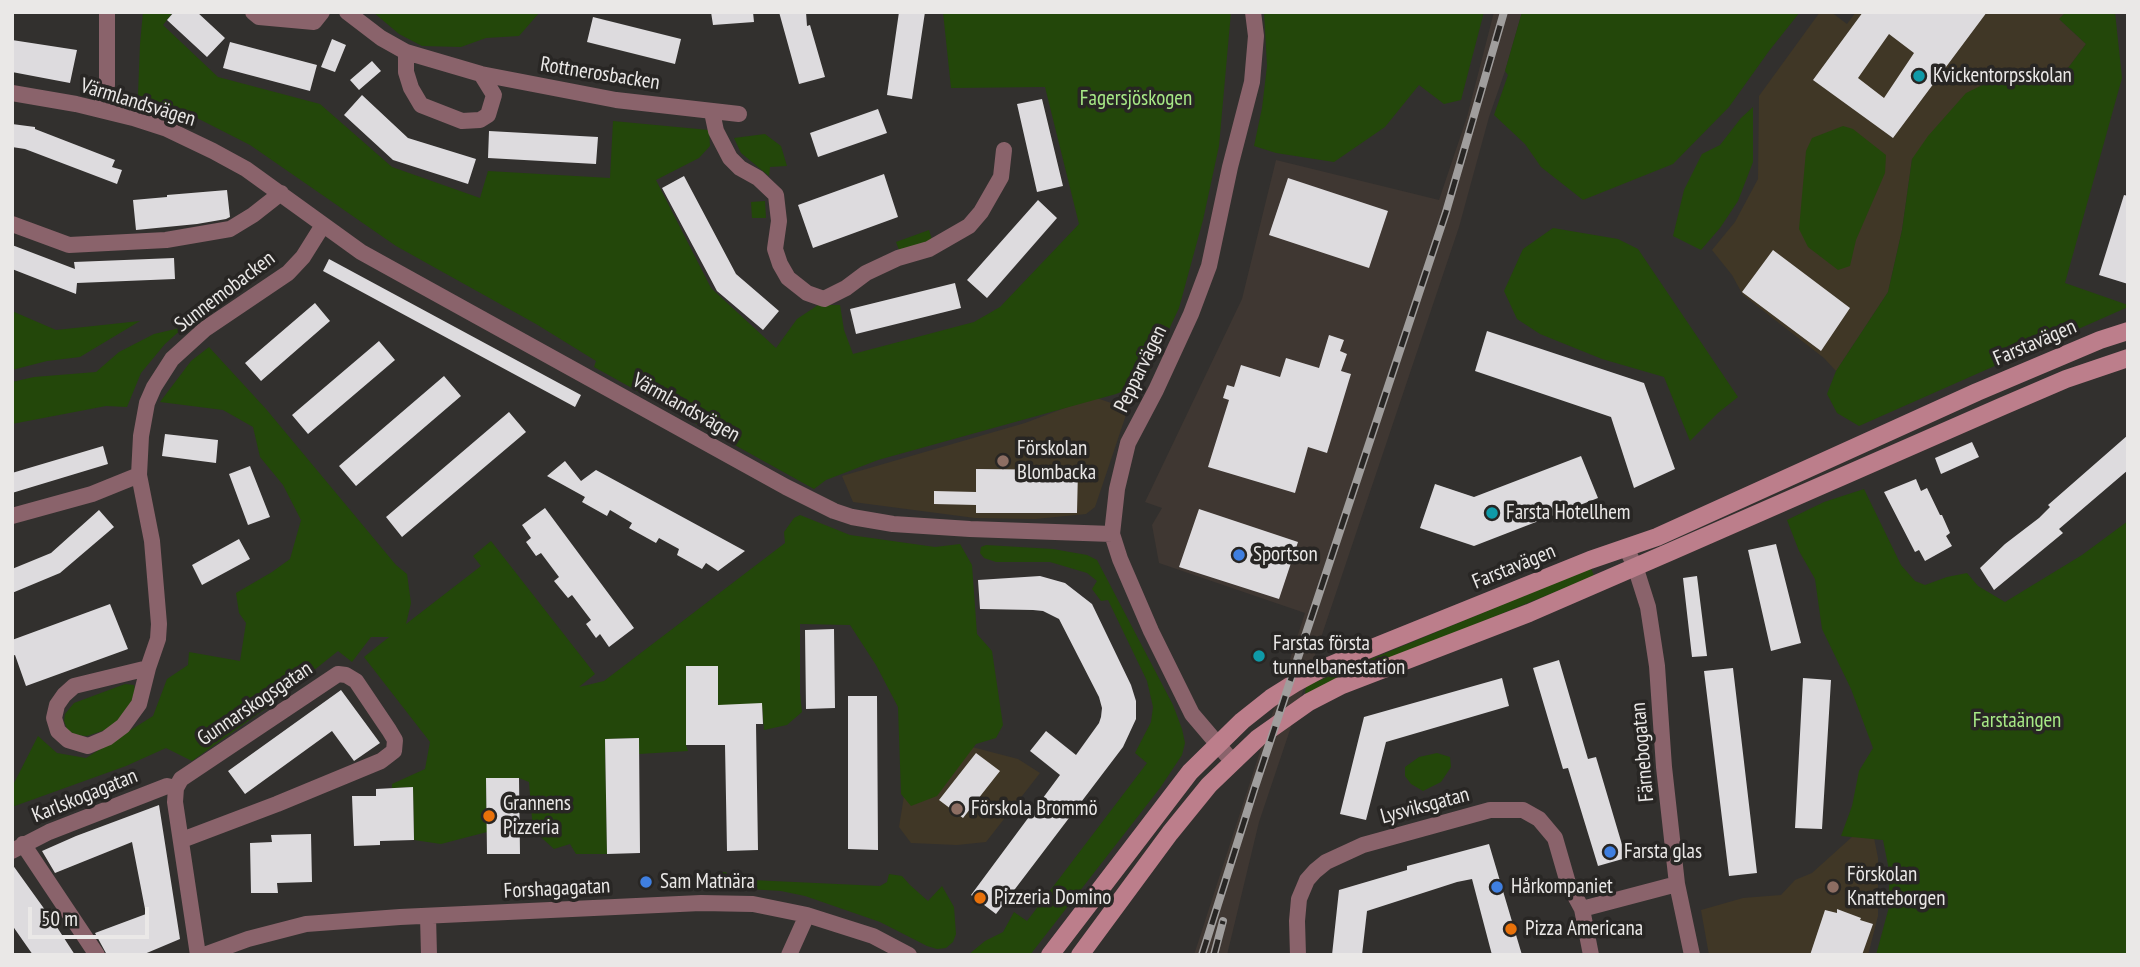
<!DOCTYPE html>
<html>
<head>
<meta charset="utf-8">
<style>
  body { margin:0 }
  #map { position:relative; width:2140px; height:967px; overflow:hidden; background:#32302e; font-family:"PT Sans Narrow",sans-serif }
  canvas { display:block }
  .frame { position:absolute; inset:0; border:14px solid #eae8e7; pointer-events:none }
  .scale { position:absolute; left:28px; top:907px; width:121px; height:32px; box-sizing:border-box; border:4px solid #eae8e7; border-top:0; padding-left:9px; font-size:21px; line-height:24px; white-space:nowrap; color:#eae8e7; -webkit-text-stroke:5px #282624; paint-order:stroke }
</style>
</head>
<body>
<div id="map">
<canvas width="2140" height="967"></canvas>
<div class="frame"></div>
<div class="scale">50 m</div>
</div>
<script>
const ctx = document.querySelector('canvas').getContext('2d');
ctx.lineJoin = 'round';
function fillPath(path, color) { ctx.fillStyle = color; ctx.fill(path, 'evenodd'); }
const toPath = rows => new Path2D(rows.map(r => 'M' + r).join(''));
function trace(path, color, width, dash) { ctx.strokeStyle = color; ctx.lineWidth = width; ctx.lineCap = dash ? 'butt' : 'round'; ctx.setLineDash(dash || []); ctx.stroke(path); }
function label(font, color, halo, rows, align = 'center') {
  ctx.font = font + ' "PT Sans Narrow",sans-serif'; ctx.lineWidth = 7; ctx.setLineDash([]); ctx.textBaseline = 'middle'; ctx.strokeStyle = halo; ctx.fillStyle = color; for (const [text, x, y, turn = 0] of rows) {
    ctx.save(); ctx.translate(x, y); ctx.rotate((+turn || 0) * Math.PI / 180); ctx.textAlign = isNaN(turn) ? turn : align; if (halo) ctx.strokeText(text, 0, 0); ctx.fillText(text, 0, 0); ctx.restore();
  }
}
const built = toPath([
  [1494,12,1522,12,1505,71,1489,117,1459,227,1259,822,1227,955,1194,955,1305,613,1159,563,1152,525,1162,508,1145,502,1242,299,1276,160,1439,200,1467,117]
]);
const education = toPath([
  [1820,12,1831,12,1847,24,1856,12,2066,12,2059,19,2086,44,2056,84,1912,159,1902,230,1888,292,1836,371,1824,358,1743,295,1732,275,1712,250,1735,222,1758,179,1759,96],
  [1094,397,1128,409,1095,507,1086,514,1035,519,975,518,853,502,842,476,1025,423],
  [968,746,1018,759,1040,773,986,842,957,845,911,843,899,827,905,790],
  [1870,818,1878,858,1878,916,1868,955,1709,955,1701,910,1743,898,1781,895,1795,880,1812,873,1852,837]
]);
const green = toPath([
  [143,12,173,12,163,25,218,77,320,104,392,167,480,198,488,171,610,178,613,121,709,130,710,146,699,158,656,180,711,288,776,348,797,319,818,305,840,305,844,330,853,354,974,322,1000,307,1079,224,1045,87,951,88,943,12,1231,12,1219,146,1203,220,1179,308,1149,372,1141,384,1116,394,878,460,826,480,814,489,594,367,596,361,536,324,396,246,250,145,197,118,138,95,140,44],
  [373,12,540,12,519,36,486,38,461,47,422,46,399,34],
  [1264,12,1484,12,1461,100,1444,104,1419,85,1385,127,1334,162,1276,153,1254,146,1262,108,1267,66],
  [1522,12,1800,12,1769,51,1729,107,1673,164,1583,200,1541,167,1525,144,1494,115,1508,75,1505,71],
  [2066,12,2115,12,2122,78,2065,283,2128,305,2128,307,1859,426,1837,413,1827,394,1836,371,1888,292,1902,230,1912,159,1928,136,1966,93,1999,77,2031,70,2056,84,2086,44,2059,19],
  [1753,107,1753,162,1738,201,1720,228,1701,250,1673,236,1684,190,1702,154,1720,145,1741,118],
  [1843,126,1853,129,1886,155,1885,173,1856,240,1850,266,1838,270,1808,247,1799,229,1806,151,1812,138],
  [765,134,781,146,787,166,770,167,769,176,741,153,734,138],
  [765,201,766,218,752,218,751,202],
  [1553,228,1618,239,1638,249,1738,397,1718,413,1690,441,1664,377,1602,359,1540,334,1517,319,1504,291,1523,249],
  [929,230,933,243,901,255,896,242],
  [12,311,56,330,140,321,80,357,47,361,12,370],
  [184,327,165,344,141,373,127,407,106,406,12,424,12,382,34,377,96,372,119,352,154,334],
  [209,347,266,409,396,565,407,574,411,603,406,624,481,566,473,556,491,541,595,674,579,687,604,681,785,543,784,532,794,518,800,515,850,535,935,547,960,544,972,565,977,634,992,651,1003,725,996,738,976,744,937,796,911,806,901,794,898,707,876,665,850,625,800,624,800,693,802,712,787,725,764,730,762,704,718,728,686,666,686,745,688,751,639,754,638,738,605,739,607,854,576,854,570,844,554,849,533,830,529,782,519,778,486,778,487,832,441,844,414,840,413,787,392,788,392,784,425,769,430,742,364,657,389,637,371,637,352,662,338,651,268,707,192,761,166,748,126,766,12,807,12,787,38,736,57,753,86,758,153,716,167,679,188,665,189,652,240,661,246,623,239,613,236,593,272,572,290,559,301,520,283,485,260,457,253,427,223,410,160,402,191,361],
  [1864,489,1901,565,1915,581,1925,585,1947,577,1967,573,1978,586,2005,602,2082,555,2128,521,2128,955,1876,955,1889,907,1889,870,1883,840,1841,836,1852,806,1859,771,1873,748,1851,689,1822,629,1815,579,1799,551,1787,520,1824,502],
  [986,545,1053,549,1087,555,1097,560,1173,705,1182,729,1185,743,1182,755,1160,788,1030,955,968,955,985,941,1003,932,1014,912,1027,921,1147,763,1135,753,1151,722,1153,707,1147,681,1108,600,1101,601,1092,589,1097,581,1087,573,1050,562,996,562,984,558,980,553,981,547],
  [1591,568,1594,576,1305,694,1306,686],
  [125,684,134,685,135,690,132,701,121,719,108,729,87,736,74,735,67,729,64,721,65,714,74,703],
  [1437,753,1450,757,1451,767,1441,782,1423,791,1411,784,1405,776,1405,767,1419,757],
  [720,872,726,872,730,879,880,886,887,882,889,874,902,876,910,885,928,901,942,886,954,907,956,934,953,942,946,948,937,949,927,946,880,922,805,896,781,891,718,887,712,881,714,875]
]);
const building = toPath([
  [174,12,197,12,225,38,207,57,167,20],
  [711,12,753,12,754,22,713,25],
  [779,12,806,12,807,26,810,25,825,77,799,84],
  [899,12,925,12,912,99,887,95],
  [1863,12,1987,12,1893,138,1813,80],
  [1889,34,1914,53,1884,98,1858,78],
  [593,17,681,39,675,64,587,42],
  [332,39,346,45,335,72,321,67],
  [12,40,77,50,70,83,12,72],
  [230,42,317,65,310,91,223,68],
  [372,61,381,71,359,90,350,80],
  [362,95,408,138,476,159,468,184,393,160,344,115],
  [1042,99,1063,186,1037,192,1017,104],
  [878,109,887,133,818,157,810,133],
  [12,124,35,127,35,129,115,160,112,167,122,170,117,184,25,149,12,147],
  [489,131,598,137,596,164,488,158],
  [884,174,898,217,813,248,798,205],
  [684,176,736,274,779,311,763,330,717,291,662,188],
  [1288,178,1388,211,1369,268,1269,235],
  [227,190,230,217,226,219,197,224,136,230,133,200,167,197,167,195],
  [2124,195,2128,196,2128,284,2099,275],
  [1038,200,1057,218,987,298,967,280],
  [12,245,75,269,74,262,174,258,175,279,77,283,76,294,12,269],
  [1773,250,1850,308,1821,351,1742,292],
  [329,259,581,395,575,407,323,271],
  [955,283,961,308,856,334,850,309],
  [315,303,330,321,261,381,245,363],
  [1487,331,1644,383,1675,469,1634,488,1611,417,1475,371],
  [1329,335,1344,340,1340,351,1347,354,1341,371,1351,374,1327,453,1308,447,1295,493,1208,467,1229,400,1223,398,1227,385,1234,387,1241,365,1280,377,1286,358,1319,368],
  [379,341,395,360,308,434,292,415],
  [444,376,461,396,356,486,339,466],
  [509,412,526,432,402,537,386,517],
  [165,434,218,440,216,463,162,456],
  [2128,435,2128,470,2059,529,2063,533,1994,590,1980,568,2005,544,2039,518,2050,507,2048,505],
  [1972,442,1979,457,1941,474,1935,458],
  [103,446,108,464,12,493,12,473],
  [1581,456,1598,498,1474,546,1420,528,1435,484,1474,497],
  [565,461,581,481,596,470,745,551,718,571,706,563,702,569,677,555,679,549,659,538,656,543,629,528,632,523,610,510,607,516,582,502,585,497,547,476],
  [250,466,270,517,248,525,229,474],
  [976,469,1078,470,1077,513,976,513,976,505,934,504,934,491,976,492],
  [1916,479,1921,491,1927,488,1940,515,1942,515,1950,533,1946,536,1952,546,1925,561,1919,550,1915,552,1884,492],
  [545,508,634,628,609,647,600,634,596,638,586,624,591,620,572,595,568,598,554,581,559,577,541,553,536,556,526,542,531,538,522,525],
  [1199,509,1298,542,1279,599,1179,567],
  [99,510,114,527,60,573,12,593,12,569,51,553],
  [239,539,250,559,202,585,192,565],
  [1776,544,1801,643,1771,651,1748,550],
  [1040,576,1065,583,1092,604,1131,685,1136,701,1136,719,1123,747,996,914,971,895,1060,775,1030,751,1046,731,1076,755,1099,723,1101,717,1102,708,1099,697,1059,619,1043,611,1033,610,980,609,978,580],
  [1697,576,1707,656,1692,657,1683,578],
  [110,604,128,649,26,686,15,655,12,656,12,640],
  [834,629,835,708,806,709,805,630],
  [1559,660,1588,759,1596,757,1626,858,1598,866,1568,768,1563,769,1533,668],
  [686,666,718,666,718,705,762,703,763,724,756,724,758,850,727,851,725,745,686,745],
  [1733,668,1757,873,1729,876,1704,671],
  [1502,678,1509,706,1386,742,1366,820,1340,814,1364,717],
  [1803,678,1831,680,1822,829,1795,828],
  [341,690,380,743,354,761,332,731,245,794,228,771],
  [848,696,877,696,878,850,848,849],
  [639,738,640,853,607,854,605,739],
  [976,753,1000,771,963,818,939,800],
  [486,778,519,778,520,854,487,854],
  [413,787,414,840,380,841,380,845,354,846,352,796,376,796,376,789],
  [159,805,180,939,142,955,107,955,95,933,146,914,132,842,55,873,42,851,76,836],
  [311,834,312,882,277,883,278,893,251,893,250,843,272,842,271,835],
  [1489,844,1522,955,1492,955,1472,879,1457,882,1367,911,1362,955,1332,955,1339,890,1407,870,1407,866],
  [12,864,53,921,75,955,33,955,12,925],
  [1837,909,1861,918,1860,920,1873,924,1862,955,1810,955,1825,910,1837,913]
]);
const street = toPath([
  [253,12,259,17,314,22,322,12],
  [347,12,381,38,406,52,481,74,616,100,739,114],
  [406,52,406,72,411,88,421,105,462,121,480,120,488,115,494,95,481,74],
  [12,93,76,104,133,118,167,129,213,151,246,169,361,252,786,487,834,511,852,517,893,524,970,529,1112,534],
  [101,110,107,85,107,12],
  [712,112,716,131,730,158,740,168,758,178,776,195,779,221,775,249,780,264,788,278,807,293,824,299,846,288,866,273,898,258,929,249,969,226,981,212,1001,177,1004,150],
  [12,224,69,245,166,240,230,229,253,215,281,193],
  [12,516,92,494,139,475],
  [1626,548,1635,566,1648,607,1657,666,1664,767,1677,884,1692,955],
  [148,668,74,686,64,695,57,705,54,718,58,731,68,740,88,746,107,738,123,726,139,704,148,668,158,639,159,624,152,541,139,475,141,436,147,403,154,387,172,359,205,329,288,273,303,257,323,225],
  [1232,761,1192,714,1151,631,1120,559,1112,534,1117,489,1128,443,1156,390,1191,314,1209,266,1230,167,1252,82,1256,36,1253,12],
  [182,840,277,804,381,761,394,751,395,740,389,730,356,681,346,675,338,674,181,779,176,788,175,802,198,955],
  [23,844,97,955],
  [12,851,49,832,167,786,176,788],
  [1582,909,1677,884],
  [428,916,429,955],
  [204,955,248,939,306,924,400,917,701,903,753,904,807,915,873,936,909,955],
  [789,955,807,915],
  [1298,955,1297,921,1299,899,1307,880,1315,871,1326,862,1363,845,1490,810,1523,810,1539,819,1555,838,1568,883,1582,909,1591,955]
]);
const secondary = toPath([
  [1050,955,1190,772,1242,721,1271,698,1295,683,1319,670,1362,652,1590,560,1657,537,1977,392,2100,340,2128,331],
  [1080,955,1170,833,1209,785,1258,738,1309,702,1342,685,1529,613,1672,551,2003,406,2066,379,2128,358]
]);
const rail = toPath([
  [1202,955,1254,790,1446,212,1504,12],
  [1214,955,1223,921]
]);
const markers = [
  [1919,76,7,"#0f9aa8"],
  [1003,461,7,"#8d6e63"],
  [1492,513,7,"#0f9aa8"],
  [1239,555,7,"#3f7fe0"],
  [1259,656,7,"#0f9aa8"],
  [957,809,7,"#8d6e63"],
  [489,816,7,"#e8710a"],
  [1610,852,7,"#3f7fe0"],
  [646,882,7,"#3f7fe0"],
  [1497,887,7,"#3f7fe0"],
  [1833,887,7,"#8d6e63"],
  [980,898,7,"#e8710a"],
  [1511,929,7,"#e8710a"]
];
const streetNames = [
  ["Rottnerosbacken",600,74,9],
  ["Värmlandsvägen",138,103,17],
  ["Sunnemobacken",225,292,-37],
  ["Farstavägen",2035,343,-23],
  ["Pepparvägen",1141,369,-64],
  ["Värmlandsvägen",686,408,29],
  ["Farstavägen",1514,567,-22],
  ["Gunnarskogsgatan",255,704,-34],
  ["Färnebogatan",1643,752,-95],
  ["Karlskogagatan",85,796,-22],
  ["Lysviksgatan",1425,806,-15],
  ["Forshagagatan",557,889,-3]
];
const poiNames = [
  ["Kvickentorpsskolan",1933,76],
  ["Förskolan",1017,449],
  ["Blombacka",1017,473],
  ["Farsta Hotellhem",1506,513],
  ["Sportson",1253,555],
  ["Farstas första",1273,644],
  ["tunnelbanestation",1273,668],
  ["Grannens",503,804],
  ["Pizzeria",503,828],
  ["Förskola Brommö",971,809],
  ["Farsta glas",1624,852],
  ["Förskolan",1847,875],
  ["Knatteborgen",1847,899],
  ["Sam Matnära",660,882],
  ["Hårkompaniet",1511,887],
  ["Pizzeria Domino",994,898],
  ["Pizza Americana",1525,929]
];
const parkNames = [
  ["Fagersjöskogen",1136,99],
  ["Farstaängen",2017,721]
];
fillPath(built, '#3f3732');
fillPath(education, '#403726');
fillPath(green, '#23470a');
fillPath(building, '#dddbde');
trace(street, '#8a636b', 16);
trace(secondary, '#bc7e8b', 18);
trace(rail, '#a09e9d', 8);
trace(rail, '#282624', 5, [16]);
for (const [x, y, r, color] of markers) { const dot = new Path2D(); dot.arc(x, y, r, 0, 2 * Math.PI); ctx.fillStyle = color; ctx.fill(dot); trace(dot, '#282624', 2.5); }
label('21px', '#eae8e7', '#282624', streetNames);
label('21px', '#eae8e7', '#282624', poiNames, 'left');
label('21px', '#a7e986', '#282624', parkNames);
</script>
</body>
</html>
